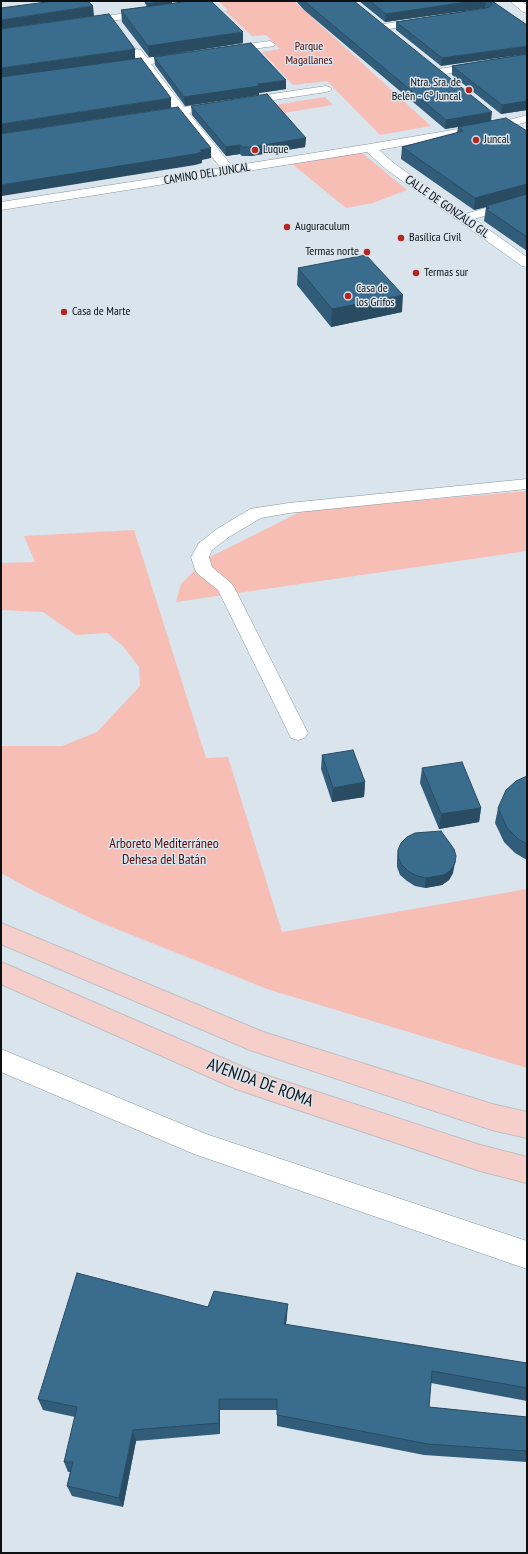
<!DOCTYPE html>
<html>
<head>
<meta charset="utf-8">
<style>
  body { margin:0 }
  #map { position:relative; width:528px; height:1554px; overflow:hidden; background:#d9e4ed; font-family:"PT Sans Narrow",sans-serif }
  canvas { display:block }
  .frame { position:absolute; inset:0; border:2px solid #0c1013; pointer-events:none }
</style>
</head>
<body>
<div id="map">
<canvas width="528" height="1554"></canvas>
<div class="frame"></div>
</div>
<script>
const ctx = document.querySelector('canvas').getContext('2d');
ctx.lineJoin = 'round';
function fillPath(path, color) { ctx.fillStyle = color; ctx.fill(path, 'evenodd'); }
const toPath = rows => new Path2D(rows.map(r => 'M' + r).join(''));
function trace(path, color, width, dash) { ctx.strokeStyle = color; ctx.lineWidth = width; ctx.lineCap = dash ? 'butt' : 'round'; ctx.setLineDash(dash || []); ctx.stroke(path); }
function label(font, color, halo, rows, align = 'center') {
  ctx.font = font + ' "PT Sans Narrow",sans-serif'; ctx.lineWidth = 3; ctx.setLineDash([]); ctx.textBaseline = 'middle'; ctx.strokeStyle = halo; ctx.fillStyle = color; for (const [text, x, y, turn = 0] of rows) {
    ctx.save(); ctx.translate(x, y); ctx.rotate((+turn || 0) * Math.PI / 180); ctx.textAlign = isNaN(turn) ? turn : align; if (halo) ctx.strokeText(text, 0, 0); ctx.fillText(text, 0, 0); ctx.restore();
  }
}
const green = toPath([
  [218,1,294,1,431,126,380,135,327,81,293,85,262,52,280,49,266,35,252,36,225,11,228,10],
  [325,97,333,105,283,113,275,105],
  [361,152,407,190,373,203,346,208,291,163],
  [527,491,527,551,176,602,181,584,206,559,302,511],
  [134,530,206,758,228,757,282,932,527,889,527,1068,267,989,99,922,34,891,1,873,1,746,62,746,97,732,140,686,139,667,123,646,107,633,76,635,43,612,1,610,1,563,35,562,24,536]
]);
const minor = toPath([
  [510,1,521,1,527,5,527,13,523,12,510,1],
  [149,10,154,13,153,15,83,25,78,22,83,19,149,10],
  [424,18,429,21,428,23,383,30,378,27,383,24,424,18],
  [270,41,275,44,274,46,225,53,220,50,225,47,270,41],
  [137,49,141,50,147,58,183,53,187,54,188,56,187,58,151,64,184,107,326,86,330,87,332,89,330,91,326,92,189,113,232,166,370,144,505,121,527,115,527,122,507,127,379,150,395,164,465,214,527,196,527,204,474,219,527,257,527,267,522,266,387,170,367,152,1,210,1,202,221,168,178,115,154,118,150,117,148,115,150,113,173,109,142,65,116,69,112,68,111,66,112,64,137,60,132,52,137,49],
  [527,55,527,61,439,75,434,72,439,69,527,55],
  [527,479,527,489,289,513,261,518,229,537,212,550,209,557,212,567,231,583,234,587,308,733,305,738,298,740,291,738,218,590,198,574,195,570,191,557,199,543,217,529,250,509,256,508,289,503,527,479],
  [1,1049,206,1134,527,1241,527,1269,194,1154,1,1072,1,1049]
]);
const major = toPath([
  [1,923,263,1032,492,1104,527,1112,527,1138,492,1130,250,1050,1,944,1,923],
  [1,962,250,1070,480,1145,527,1157,527,1183,480,1171,236,1089,1,984,1,962]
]);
const wall = toPath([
  [144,1,172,1,172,3,243,43,168,55,286,89,259,93,259,95,185,106,155,65,154,57,149,57,122,22,121,10,147,7],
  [296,1,354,1,491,121,527,131,527,251,484,221,486,207,474,210,401,159,402,147,457,133,458,127,445,129,304,10],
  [359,1,492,1,527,25,441,66,396,30,396,22,487,8,485,8,385,22],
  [527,54,527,110,501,114,452,75,452,66],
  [191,106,306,138,305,147,251,156,242,156,240,154,226,156,192,115],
  [298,268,402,312,331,327,297,285],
  [322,755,365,782,364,797,332,802,321,769],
  [422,768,481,808,479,822,439,829,420,783],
  [527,776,527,860,515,853,504,842,495,823,498,808],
  [398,850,453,873,449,880,442,885,425,888,415,886,407,881,400,875,397,867,397,860],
  [208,1307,287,1317,286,1325,527,1363,527,1401,431,1383,429,1407,527,1417,527,1462,424,1455,277,1426,277,1410,220,1410,220,1434,136,1441,123,1507,72,1496,67,1486,70,1472,68,1472,64,1462,75,1417,43,1410,38,1399]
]);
const shadedWall = toPath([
  [166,1,172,1,172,4,148,8,147,4],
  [474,1,486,1,485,8,385,22,386,14],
  [93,6,94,16,1,29,1,20],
  [243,32,243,43,149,57,148,46],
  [527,46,527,54,441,66,442,58],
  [135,49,135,59,1,78,1,68],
  [286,80,286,89,259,93,259,95,185,106,184,97,258,84],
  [171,98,171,108,1,134,1,124],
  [527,101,527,110,501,114,502,105],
  [492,112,491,121,445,129,446,120],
  [306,138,305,147,251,156,251,147],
  [240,145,240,154,226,156,226,147],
  [211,148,211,158,202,160,202,163,195,165,2,196,1,185],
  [527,184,527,195,486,206,486,207,474,210,475,198],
  [403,295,402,312,331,327,332,309],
  [365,782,364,797,332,802,333,788],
  [481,808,479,822,439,829,441,814],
  [455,863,453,873,449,880,442,885,425,888,426,878],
  [288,1304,287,1317,283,1337,284,1324],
  [219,1399,220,1410,220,1434,219,1423],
  [133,1430,136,1441,123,1507,119,1498]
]);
const building = toPath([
  [54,1,88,1,93,6,1,20,1,8,54,1],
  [146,1,166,1,147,4,146,1],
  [190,1,211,1,243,32,148,46,121,10,190,1],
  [304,1,354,1,492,112,446,120,304,1],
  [370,1,474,1,386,14,370,1],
  [491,1,492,1,527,25,527,46,442,58,396,22,486,8,491,6,492,3,491,1],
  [109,14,135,49,1,68,1,29,109,14],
  [251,43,286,80,258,84,259,86,184,97,154,57,251,43],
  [527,54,527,101,502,105,452,66,527,54],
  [141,58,171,98,1,124,1,77,141,58],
  [267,94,306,138,251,147,242,147,240,145,226,147,191,106,267,94],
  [178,107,211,148,200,150,202,152,195,154,1,185,1,134,178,107],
  [506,118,527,131,527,184,475,198,402,147,463,131,458,127,506,118],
  [527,194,527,237,486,209,489,208,486,206,527,194],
  [366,255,403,295,332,309,298,268,366,255],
  [353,750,365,782,333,788,322,755,353,750],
  [462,762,481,808,441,814,422,768,462,762],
  [527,776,527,844,518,839,507,828,498,808,506,790,516,781,527,776],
  [441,831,454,849,456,856,455,863,451,870,444,875,426,878,417,876,408,871,402,865,398,857,398,850,401,843,407,837,415,833,441,831],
  [77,1273,208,1307,214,1291,288,1304,284,1324,527,1363,527,1388,432,1371,429,1407,527,1417,527,1451,428,1444,277,1415,277,1399,219,1399,219,1423,133,1430,119,1498,67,1486,73,1462,64,1462,77,1407,38,1399,77,1273]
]);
const markers = [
  [469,90,4,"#b52621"],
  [476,140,4,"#b52621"],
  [255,150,4,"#b52621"],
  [287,227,4,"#b52621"],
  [401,238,4,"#b52621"],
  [367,252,4,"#b52621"],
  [416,273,4,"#b52621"],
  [348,296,4,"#b52621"],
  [64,312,4,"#b52621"]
];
const farParknames = [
  ["Parque",309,47],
  ["Magallanes",309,61]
];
const farPoinames = [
  ["Ntra. Sra. de",461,83,"right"],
  ["Belén - Cº Juncal",461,97,"right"],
  ["Juncal",484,140],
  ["Luque",263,150],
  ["Auguraculum",295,227],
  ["Basílica Civil",409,238],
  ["Termas norte",359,252,"right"],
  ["Termas sur",424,273],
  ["Casa de",356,289],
  ["los Grifos",356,303],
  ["Casa de Marte",72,312]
];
const farStreetnames = [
  ["CAMINO DEL JUNCAL",207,174,-9],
  ["CALLE DE GONZALO GIL",447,207,35]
];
const parkNames = [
  ["Arboreto Mediterráneo",164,844],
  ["Dehesa del Batán",164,860]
];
const nearStreetnames = [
  ["AVENIDA DE ROMA",260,1083,20]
];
fillPath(green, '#f7beb6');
trace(minor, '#89949c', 1);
trace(major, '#c0c1c2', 2);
fillPath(minor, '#fff');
fillPath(major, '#f7cfca');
fillPath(wall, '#325d7a');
fillPath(shadedWall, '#294c63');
fillPath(building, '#3a6c8e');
trace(building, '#294c63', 1);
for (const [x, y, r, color] of markers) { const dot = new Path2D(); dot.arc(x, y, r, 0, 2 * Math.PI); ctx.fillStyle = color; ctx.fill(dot); trace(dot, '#d9e4ed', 1.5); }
label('12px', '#570c0a', '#d9e4ed', farParknames);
label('12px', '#0c1013', '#d9e4ed', farPoinames, 'left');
label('12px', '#0c1013', '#d9e4ed', farStreetnames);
label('14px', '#570c0a', '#d9e4ed', parkNames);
label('17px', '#0c1013', '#d9e4ed', nearStreetnames);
</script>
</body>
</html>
